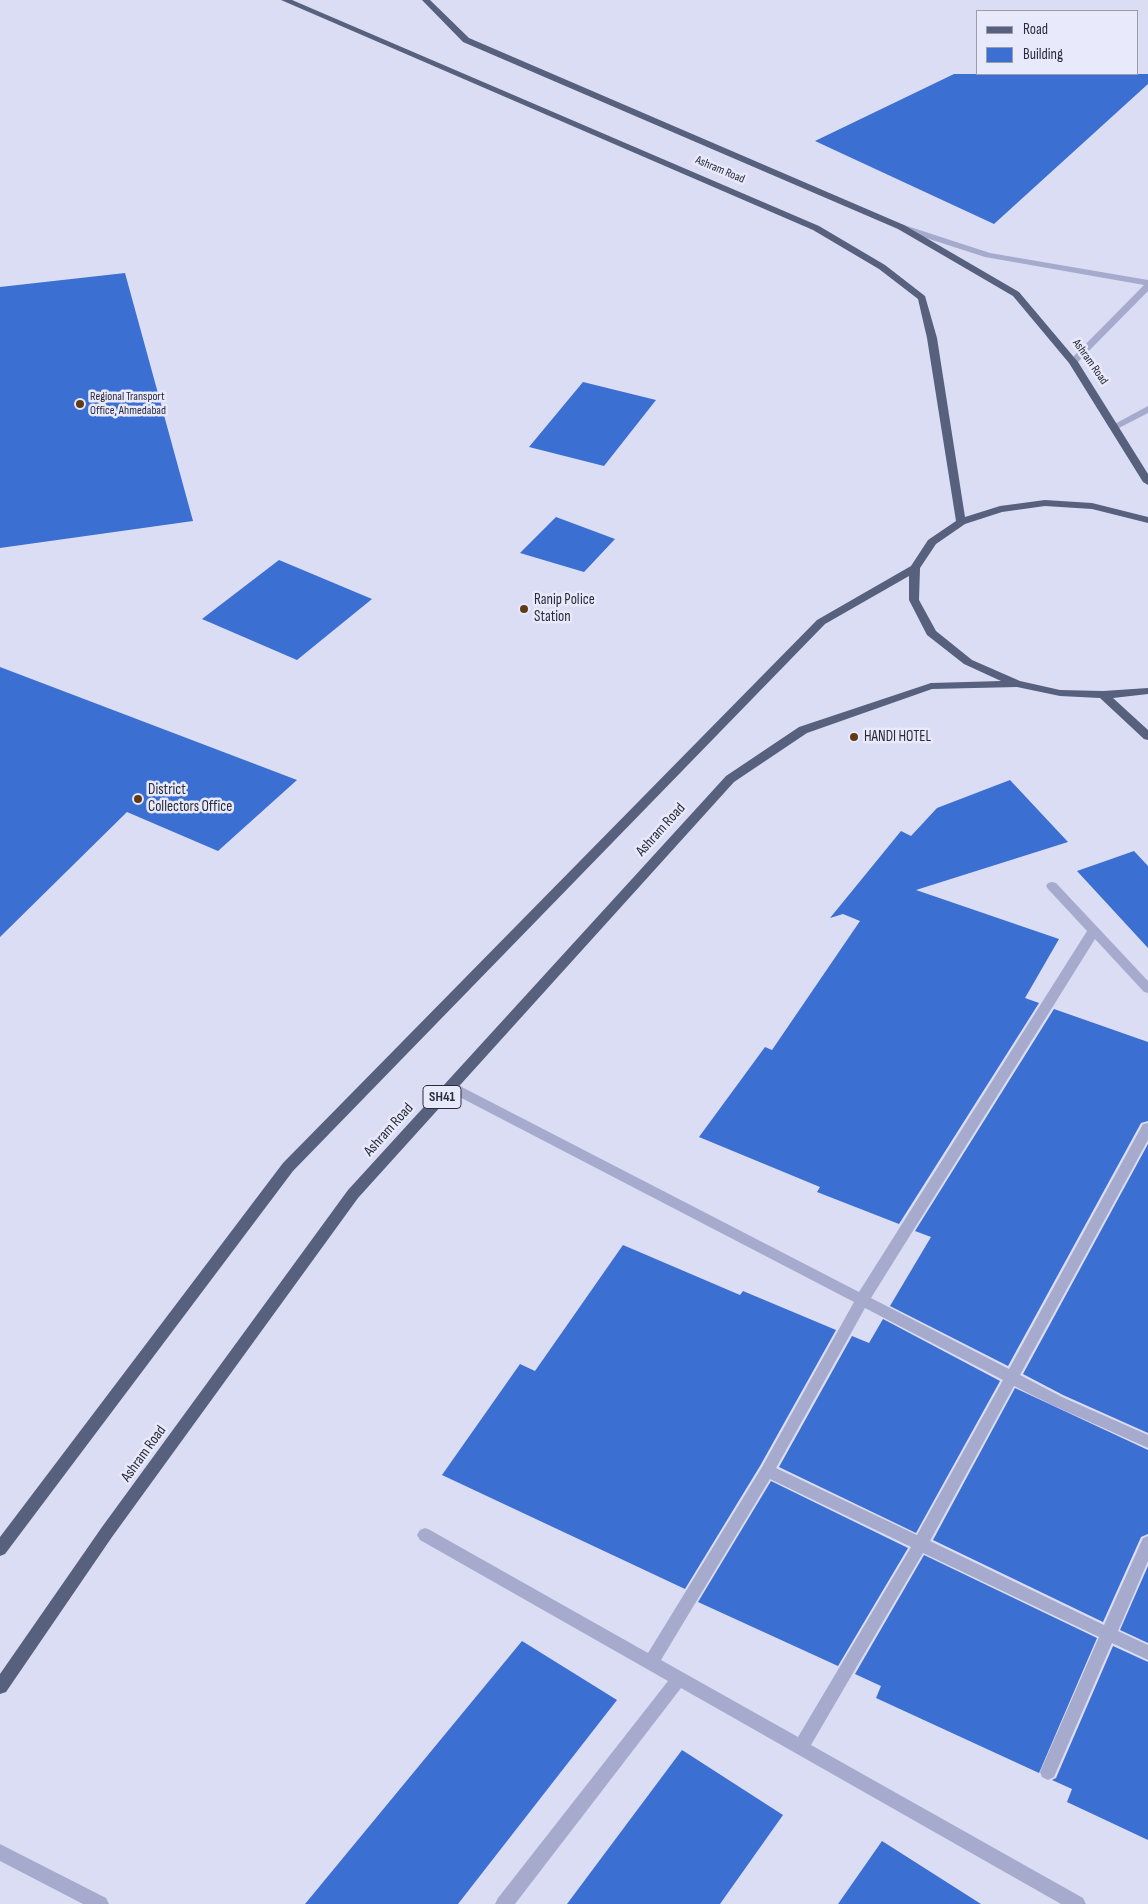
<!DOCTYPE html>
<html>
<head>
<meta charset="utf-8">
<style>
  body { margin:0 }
  #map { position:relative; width:1148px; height:1904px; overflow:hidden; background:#dbddf4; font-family:"Sofia Sans Condensed",sans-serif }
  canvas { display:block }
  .legend { position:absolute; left:976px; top:10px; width:162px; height:65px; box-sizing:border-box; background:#e8e9fb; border:1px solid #9b9dad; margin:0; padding:6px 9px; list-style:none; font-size:15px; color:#272c39 }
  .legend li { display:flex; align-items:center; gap:10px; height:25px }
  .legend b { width:25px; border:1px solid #9b9dad }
</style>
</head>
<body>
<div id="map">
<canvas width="1148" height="1904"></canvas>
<ul class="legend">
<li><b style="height:6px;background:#57607d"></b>Road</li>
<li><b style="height:14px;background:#3c6fd2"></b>Building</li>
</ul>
</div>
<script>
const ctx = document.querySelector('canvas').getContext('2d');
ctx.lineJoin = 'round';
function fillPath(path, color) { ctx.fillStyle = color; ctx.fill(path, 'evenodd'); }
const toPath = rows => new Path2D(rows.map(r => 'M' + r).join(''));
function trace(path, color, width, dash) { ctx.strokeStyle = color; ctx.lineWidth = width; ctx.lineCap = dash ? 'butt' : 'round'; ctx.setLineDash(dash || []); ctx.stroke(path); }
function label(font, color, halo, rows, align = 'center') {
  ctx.font = font + ' "Sofia Sans Condensed",sans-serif'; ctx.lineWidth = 5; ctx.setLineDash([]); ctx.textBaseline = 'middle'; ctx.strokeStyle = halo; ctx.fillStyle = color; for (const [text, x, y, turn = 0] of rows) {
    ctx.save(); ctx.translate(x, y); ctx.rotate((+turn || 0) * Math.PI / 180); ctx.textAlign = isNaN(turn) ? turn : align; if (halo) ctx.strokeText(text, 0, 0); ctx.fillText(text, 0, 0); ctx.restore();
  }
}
const building = toPath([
  [954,74,1148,74,1148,84,994,224,815,141],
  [125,273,193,521,0,548,0,287],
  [583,382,656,400,604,466,529,447],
  [556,517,615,539,584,572,520,553],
  [279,560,372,599,297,660,202,619],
  [0,667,297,780,218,851,127,812,0,937],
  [1010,780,1068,842,916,890,1059,939,1025,998,1039,1003,899,1224,817,1192,820,1187,699,1137,765,1047,772,1050,860,921,843,914,830,918,901,831,911,836,937,808],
  [1134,851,1148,866,1148,948,1077,871],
  [1054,1009,1148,1042,1148,1121,1141,1123,1008,1366,890,1306,931,1237,915,1231],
  [1148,1144,1148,1433,1063,1395,1023,1374],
  [623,1245,740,1295,743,1291,836,1330,760,1466,685,1589,442,1475,520,1364,535,1371],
  [883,1319,1000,1381,916,1533,779,1467,852,1336,869,1343],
  [1015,1388,1148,1450,1148,1534,1141,1537,1103,1622,933,1540],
  [771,1481,908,1548,838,1666,698,1602],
  [924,1555,1097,1638,1039,1773,876,1698,881,1686,855,1674],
  [1148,1566,1148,1643,1120,1630],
  [522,1641,617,1700,458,1904,305,1904],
  [1113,1646,1148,1662,1148,1840,1067,1802,1072,1789,1052,1780,1056,1778],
  [682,1750,783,1815,720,1904,567,1904],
  [882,1841,981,1904,838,1904]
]);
const minor = toPath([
  [901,224,990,253,1148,280,1148,291,1076,364,1070,364,1070,360,1144,285,985,257,898,229,898,225,901,224],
  [1148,406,1148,413,1117,429,1111,429,1109,427,1148,406],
  [1052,882,1056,883,1148,981,1148,993,1144,992,1095,939,871,1298,1009,1369,1143,1124,1148,1123,1148,1140,1020,1375,1062,1397,1148,1435,1148,1448,1052,1405,1014,1386,930,1541,1104,1625,1143,1538,1148,1536,1148,1561,1118,1631,1148,1645,1148,1660,1112,1643,1054,1777,1048,1780,1042,1777,1040,1772,1099,1637,923,1553,811,1745,1083,1898,1086,1904,1061,1904,681,1688,515,1904,495,1904,498,1898,668,1681,420,1540,417,1535,420,1530,425,1528,430,1530,648,1653,762,1467,854,1302,446,1090,444,1087,446,1084,456,1084,859,1292,1087,931,1048,889,1046,886,1048,883,1052,882],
  [865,1308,1003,1380,917,1535,776,1468,865,1308],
  [770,1479,911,1547,798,1737,661,1660,770,1479],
  [0,1844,106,1898,109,1904,83,1904,0,1861,0,1844]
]);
const major = toPath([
  [281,0,292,0,819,226,885,265,925,296,937,338,965,517,1000,506,1045,500,1092,503,1148,517,1148,523,1092,509,1045,506,1002,512,965,524,936,544,920,568,919,600,936,631,972,660,1020,681,1060,690,1103,691,1148,688,1148,694,1113,698,1148,730,1148,740,1144,739,1100,698,1060,696,1017,687,932,689,807,733,734,782,358,1198,112,1537,6,1692,0,1694,0,1674,102,1527,348,1190,726,776,799,727,931,683,1001,681,964,664,927,635,909,600,909,576,825,624,293,1171,5,1554,0,1556,0,1537,283,1163,817,620,911,566,928,540,956,521,927,338,918,299,879,269,813,230,281,0],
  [422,0,430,0,469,38,904,225,1019,292,1078,362,1148,474,1148,485,1143,482,1069,363,1013,296,898,229,463,42,422,0]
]);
const markers = [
  [80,404,5,"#5f3b18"],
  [524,609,5,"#5f3b18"],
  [854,737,5,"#5f3b18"],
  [138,799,5,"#5f3b18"]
];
const farStreetnames = [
  ["Ashram Road",720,170,23],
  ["Ashram Road",1090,362,55]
];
const farPoinames = [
  ["Regional Transport",90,397],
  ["Office, Ahmedabad",90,411]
];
const shields = [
  [442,1097,38]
];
const shieldNames = [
  ["SH41",442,1097]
];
const poiNames = [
  ["Ranip Police",534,600],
  ["Station",534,617],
  ["HANDI HOTEL",864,737],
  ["District",148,790],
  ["Collectors Office",148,807]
];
const streetNames = [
  ["Ashram Road",661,830,-48],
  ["Ashram Road",389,1130,-48],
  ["Ashram Road",144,1454,-54]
];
fillPath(building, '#3c6fd2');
fillPath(minor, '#a6abce');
fillPath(major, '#57607d');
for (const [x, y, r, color] of markers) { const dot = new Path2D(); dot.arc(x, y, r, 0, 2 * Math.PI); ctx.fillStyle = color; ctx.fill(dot); trace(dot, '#e8e9fb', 2); }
label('12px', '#272c39', '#e8e9fb', farStreetnames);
label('12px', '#272c39', '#e8e9fb', farPoinames, 'left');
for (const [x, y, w] of shields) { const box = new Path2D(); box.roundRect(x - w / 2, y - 11.5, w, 23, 4); ctx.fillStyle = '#e8e9fb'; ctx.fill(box); trace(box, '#272c39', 1); }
label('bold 14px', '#272c39', null, shieldNames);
label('15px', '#272c39', '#e8e9fb', poiNames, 'left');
label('15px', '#272c39', '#e8e9fb', streetNames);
</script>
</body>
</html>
